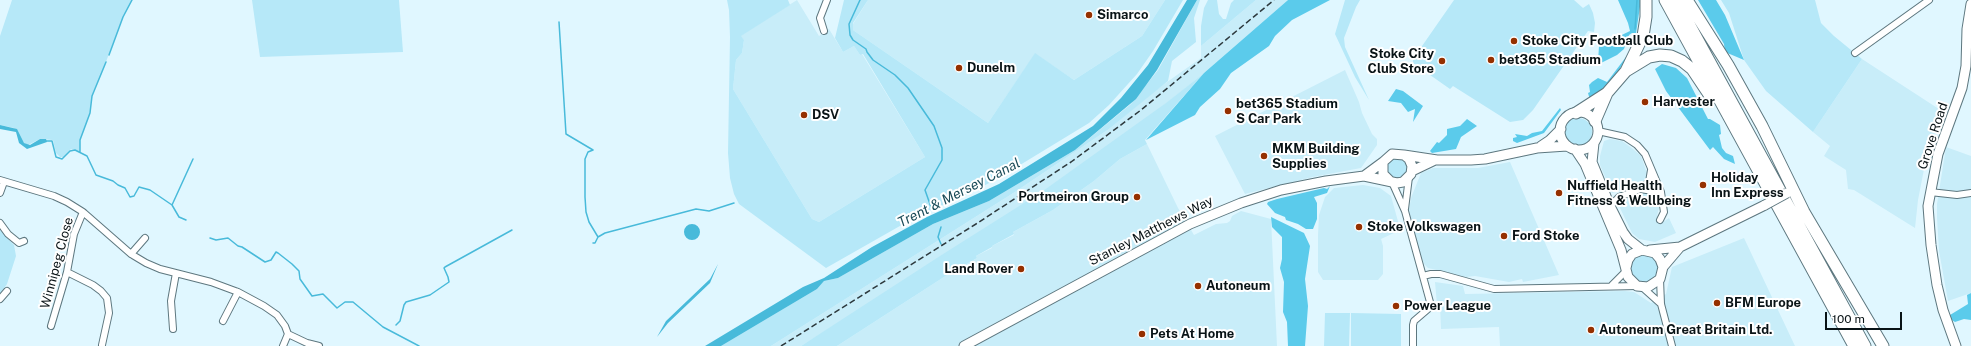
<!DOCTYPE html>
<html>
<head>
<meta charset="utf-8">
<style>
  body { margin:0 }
  #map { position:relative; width:1971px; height:346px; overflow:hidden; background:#e0f7ff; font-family:"Public Sans",sans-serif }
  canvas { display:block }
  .scale { position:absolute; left:1825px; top:312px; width:77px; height:18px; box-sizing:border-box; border:2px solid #091316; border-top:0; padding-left:5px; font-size:12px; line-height:14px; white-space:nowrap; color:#091316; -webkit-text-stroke:3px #fff; paint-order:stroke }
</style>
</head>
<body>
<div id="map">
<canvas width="1971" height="346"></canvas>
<div class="scale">100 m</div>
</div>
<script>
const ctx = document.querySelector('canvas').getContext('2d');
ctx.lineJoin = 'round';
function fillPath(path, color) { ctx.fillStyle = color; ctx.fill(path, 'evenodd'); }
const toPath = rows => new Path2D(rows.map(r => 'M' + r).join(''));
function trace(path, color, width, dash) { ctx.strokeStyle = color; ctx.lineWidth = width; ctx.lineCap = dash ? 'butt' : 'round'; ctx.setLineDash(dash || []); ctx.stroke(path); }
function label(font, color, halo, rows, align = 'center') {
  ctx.font = font + ' "Public Sans",sans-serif'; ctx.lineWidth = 4; ctx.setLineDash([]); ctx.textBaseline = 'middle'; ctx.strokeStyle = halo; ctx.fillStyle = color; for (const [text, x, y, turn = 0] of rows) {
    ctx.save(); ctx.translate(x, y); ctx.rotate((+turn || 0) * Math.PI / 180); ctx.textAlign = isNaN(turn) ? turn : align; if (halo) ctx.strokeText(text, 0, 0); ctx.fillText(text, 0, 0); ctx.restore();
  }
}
const built = toPath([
  [797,0,819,36,829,29,843,52,854,46,860,55,862,54,925,157,819,222,812,219,733,89,736,60,742,53,744,40,740,36],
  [868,0,1165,0,1142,36,1074,80,1035,54,988,123,853,30,853,24],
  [1256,0,1288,0,1204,73,1111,148,856,312,801,346,771,346,1015,192,1109,129,1153,92,1201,58,1201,46],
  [1862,59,1945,113,1927,154,1918,200,1915,228,1854,190,1848,189,1846,170,1824,156,1830,146,1813,132],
  [1345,70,1359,102,1362,113,1372,134,1377,139,1377,145,1361,168,1313,177,1245,194,1215,136],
  [1610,139,1622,141,1633,149,1641,156,1647,173,1646,179,1643,182,1612,193,1600,165,1600,156,1604,141],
  [1147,144,1178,208,1194,235,1216,224,1227,223,1230,221,1232,216,1241,211,1271,219,1277,346,837,346,944,277,977,258,976,256,992,248,992,246,1014,235,1013,232,1053,210,1094,181,1120,159],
  [1946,147,1971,156,1971,293,1948,301,1939,251,1937,218,1937,204],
  [1510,162,1559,275,1523,282,1522,279,1509,282,1475,276,1466,277,1428,268,1424,264,1411,227,1409,210,1411,198,1421,173,1433,168,1478,168],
  [1363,185,1380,188,1391,196,1399,225,1396,232,1381,239,1383,246,1383,274,1378,280,1323,280,1318,272,1318,235,1319,215,1325,197,1334,188],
  [1644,193,1650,193,1654,197,1659,208,1657,216,1663,222,1669,218,1676,233,1655,242,1639,239,1632,233,1619,206,1623,200],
  [1744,238,1795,346,1500,346,1499,327,1441,329,1440,305,1437,305,1435,282,1463,286,1465,294,1625,291,1634,292,1651,303,1666,294,1672,267]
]);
const green = toPath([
  [12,0,132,0,123,17,101,75,93,92,90,113,80,140,80,152,71,149,64,157,60,157,56,153,53,140,40,139,28,145,22,142,14,128,0,125,0,36],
  [252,0,399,0,403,52,260,57],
  [727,0,788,0,790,5,741,36,744,40,742,53,736,60,733,89,812,219,819,222,925,157,863,54,860,55,854,46,843,52,835,38,844,0,868,0,853,23,853,30,988,123,1035,53,1074,80,1142,36,1165,0,1183,0,1153,51,1137,74,1109,105,1089,123,997,179,958,199,921,214,826,268,739,204,734,194,730,178,728,153,730,37,729,10],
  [1197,0,1200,0,1194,18,1196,42,1172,61,1168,81,1109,129,1015,192,771,346,721,346,817,289,824,281,838,278,933,224,989,201,1075,150,1131,104,1158,70],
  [1208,0,1217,0,1219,14,1223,19,1226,19,1231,3,1234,0,1256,0,1201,46,1201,26,1204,8],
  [1345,0,1360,0,1356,7,1344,38,1345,47,1369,100,1355,77,1335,34],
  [1454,0,1574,0,1583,8,1589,4,1593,13,1595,23,1594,32,1588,31,1533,110,1523,120,1510,122,1453,86,1450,89,1413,63,1413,59],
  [1721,0,1815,0,1821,23,1834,36,1862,59,1813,132,1766,91,1744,60,1729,13],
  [1204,73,1145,140,1147,144,1120,159,1094,181,1053,210,1013,232,1014,234,992,246,992,247,976,256,977,258,944,277,837,346,801,346,940,256,1043,191,1166,103],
  '1564 132a14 14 0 1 1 28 0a14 14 0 1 1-28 0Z',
  [1391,158,1405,158,1409,172,1398,180,1390,177,1386,170,1388,161],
  [0,230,14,245,16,256,7,284,0,294],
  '1630 268a14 14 0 1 1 28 0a14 14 0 1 1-28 0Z',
  [1325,313,1350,313,1349,346,1324,346],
  [1351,313,1401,314,1401,346,1351,346]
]);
const forest = toPath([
  [1288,0,1330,0,1292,20,1275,36,1269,46,1231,73,1220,89,1200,107,1195,115,1146,140,1204,73],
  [1618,0,1641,0,1635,40,1631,51,1619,70,1608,84,1590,100,1588,93,1590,92,1589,85,1592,82,1598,78,1607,82,1629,53,1633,40,1634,34,1632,33,1629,35,1624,49,1617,55,1595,66,1594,64,1598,62,1599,46,1630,31,1628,23],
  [1698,0,1716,0,1725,15,1744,60,1725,52,1724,44],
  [1662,64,1676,68,1687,78,1708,119,1710,119,1720,125,1721,134,1719,135,1722,148,1726,153,1733,156,1735,164,1724,159,1713,147,1710,150,1666,91,1655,69],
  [1396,89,1403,91,1423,106,1413,122,1415,109,1408,112,1401,103,1388,101],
  [1560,108,1561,110,1544,133,1517,143,1513,141,1513,138,1517,137,1515,134,1527,136,1532,133,1542,131],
  [1467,119,1477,126,1461,137,1456,149,1432,153,1430,151,1437,142,1439,143,1447,135,1447,129,1460,126],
  [1330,186,1327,193,1314,197,1317,203,1317,219,1313,229,1306,229,1298,224,1286,220,1285,217,1275,213,1267,204,1268,202,1277,199,1324,188,1327,189],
  [1271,217,1304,233,1310,246,1305,279,1308,306,1305,346,1288,346,1287,322,1283,312,1284,282,1280,268,1282,259,1282,237,1272,227],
  [1971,293,1971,320,1964,319,1955,322,1950,319,1950,315,1968,304,1967,295]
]);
const water = toPath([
  [1187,0,1197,0,1157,70,1136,99,1075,150,989,201,933,224,838,278,824,281,817,289,721,346,705,346,803,287,824,278,872,247,927,217,999,184,1093,126,1121,98,1148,65],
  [0,125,17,129,24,143,30,145,40,139,46,139,47,142,27,149,19,143,16,132,0,129],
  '684 232a8 8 0 1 1 16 0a8 8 0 1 1-16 0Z',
  [718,264,710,283,668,323,657,337,666,321,710,279]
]);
const stream = toPath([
  [860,0,849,24,850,35,853,40,866,49,867,52,873,60,895,75,908,88,934,126,942,148,942,160,925,190,931,207],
  [559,22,566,134,593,150,588,152,585,159,585,197,586,212,589,222,598,237],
  [1635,29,1637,0],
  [109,55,123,17,132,0],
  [46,141,52,141,56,157,62,159,70,151,75,150,87,156,96,175,113,181,118,185,125,188,130,197,134,196,139,187,150,190,172,205,179,217,186,220],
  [80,152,80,140,90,113,92,96,106,62],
  [172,205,193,159],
  [210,238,216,240,228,238,238,246,242,247,265,262,271,260,276,252,278,253,292,264,299,271,300,279,312,296,323,294,337,308,345,302,353,302,383,327,419,346],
  [593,243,595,243,598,237,605,233,696,209,709,211,734,203],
  [941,244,938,237,941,227],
  [396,325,400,321,404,305,406,302,430,295,449,282,448,277,444,268,445,267,512,230]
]);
const street = toPath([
  [824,31,820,18,827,0],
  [1855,53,1929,0],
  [1598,131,1625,137,1637,145,1645,154,1661,192,1664,212,1660,220],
  [0,180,54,196,67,202,83,212,131,254,146,263,160,269,211,282,238,292,264,306,277,315,285,326,288,334,307,343,319,346],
  [1392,182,1405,211,1430,302,1428,309,1414,321,1413,325,1413,346],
  [1640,189,1653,191,1662,200],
  [1930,192,1957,195,1971,193],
  [0,193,4,182],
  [1610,206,1619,197,1638,190,1649,182,1651,170],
  [1405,209,1409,177],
  [0,223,8,234,19,243,24,241],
  [131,254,145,238],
  [67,272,93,285,101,291,107,298,109,313,102,345],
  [1423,276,1431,274,1440,274,1494,289,1637,286],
  [1660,279,1661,304,1672,346],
  [1612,285,1626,271],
  [1642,287,1661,304],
  [0,299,7,291],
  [223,321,238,292],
  [51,326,67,272,74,234,83,212],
  [173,329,171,301,176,273],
  [283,346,288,334]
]);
const secondary = toPath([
  '1560 131a19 19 0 1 1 38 0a19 19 0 1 1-38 0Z',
  [1594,143,1592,162,1610,206,1623,232,1628,239,1642,250],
  [1541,146,1550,140,1561,129],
  [1575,149,1585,164,1621,250,1628,277,1637,286,1648,287,1660,279,1663,267,1660,259,1655,253,1642,250,1632,254,1628,260,1626,268],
  [1404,155,1437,160,1471,160,1485,159,1537,148,1567,146],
  [1412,171,1435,160],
  [1364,176,1383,162],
  [1650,250,1680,247,1765,205],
  [1663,267,1680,247],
  [964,346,1190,224,1241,203,1281,190,1326,181,1364,176,1397,183,1403,182,1411,174,1412,166,1409,159,1404,155,1392,154,1383,162,1383,174,1390,181],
  [1956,346,1943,310,1937,285,1931,245,1928,206,1938,154,1962,88,1966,66,1967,29,1971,4]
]);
const highway = toPath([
  [1665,0,1854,346],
  [1676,0,1865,346],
  [1687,0,1728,65,1762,126,1804,212,1883,346],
  [1626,71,1649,57,1660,55,1671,56,1682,61,1692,69,1710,96],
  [1576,113,1607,93,1626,71,1643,36,1646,17,1646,0],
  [1595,121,1607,93]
]);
const rail = toPath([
  [781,346,976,224,1071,162,1141,110,1274,0]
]);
const secondaryBridge = toPath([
  [1765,205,1787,193]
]);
const markers = [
  [1089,15,4,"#953000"],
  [1514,41,4,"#953000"],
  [1491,60,4,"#953000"],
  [1442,61,4,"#953000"],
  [959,68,4,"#953000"],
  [1645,102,4,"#953000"],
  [1228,111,4,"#953000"],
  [804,115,4,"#953000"],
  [1264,156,4,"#953000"],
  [1703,185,4,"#953000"],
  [1559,193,4,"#953000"],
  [1137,197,4,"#953000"],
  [1359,227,4,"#953000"],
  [1504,236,4,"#953000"],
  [1021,269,4,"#953000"],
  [1198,286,4,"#953000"],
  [1717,303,4,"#953000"],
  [1396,306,4,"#953000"],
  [1591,330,4,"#953000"],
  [1142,334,4,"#953000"]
];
const poiNames = [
  ["Simarco",1097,15],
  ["Stoke City Football Club",1522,41],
  ["Stoke City",1434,54,"right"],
  ["Club Store",1434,69,"right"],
  ["bet365 Stadium",1499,60],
  ["Dunelm",967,68],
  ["Harvester",1653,102],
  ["bet365 Stadium",1236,104],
  ["S Car Park",1236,119],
  ["DSV",812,115],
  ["MKM Building",1272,149],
  ["Supplies",1272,164],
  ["Holiday",1711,178],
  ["Inn Express",1711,193],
  ["Nuffield Health",1567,186],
  ["Fitness & Wellbeing",1567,201],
  ["Portmeiron Group",1129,197,"right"],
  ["Stoke Volkswagen",1367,227],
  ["Ford Stoke",1512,236],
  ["Land Rover",1013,269,"right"],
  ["Autoneum",1206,286],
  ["BFM Europe",1725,303],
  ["Power League",1404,306],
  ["Autoneum Great Britain Ltd.",1599,330],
  ["Pets At Home",1150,334]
];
const streetNames = [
  ["Grove Road",1933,136,-72],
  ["Stanley Matthews Way",1151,231,-27],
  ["Winnipeg Close",57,263,-75]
];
const waterNames = [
  ["Trent & Mersey Canal",959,193,-27]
];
fillPath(built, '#c8edf9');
fillPath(green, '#b6e8f8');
fillPath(forest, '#5bcbeb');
fillPath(water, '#48bada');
trace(stream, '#48bada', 1.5);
trace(street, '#5d777f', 8);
trace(secondary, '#5d777f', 11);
trace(highway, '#5d777f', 13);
trace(street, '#fff', 6);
trace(secondary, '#fff', 9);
trace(highway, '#fff', 11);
trace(rail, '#2d393d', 1.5, [6, 3]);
trace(secondaryBridge, '#5d777f', 11, []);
trace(secondaryBridge, '#fff', 9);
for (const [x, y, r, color] of markers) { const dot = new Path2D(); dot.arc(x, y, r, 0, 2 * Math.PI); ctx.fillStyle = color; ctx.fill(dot); trace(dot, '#fff', 1.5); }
label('bold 13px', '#091316', '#fff', poiNames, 'left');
label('13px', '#091316', '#fff', streetNames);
label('italic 14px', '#1b4c59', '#fff', waterNames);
</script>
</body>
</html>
